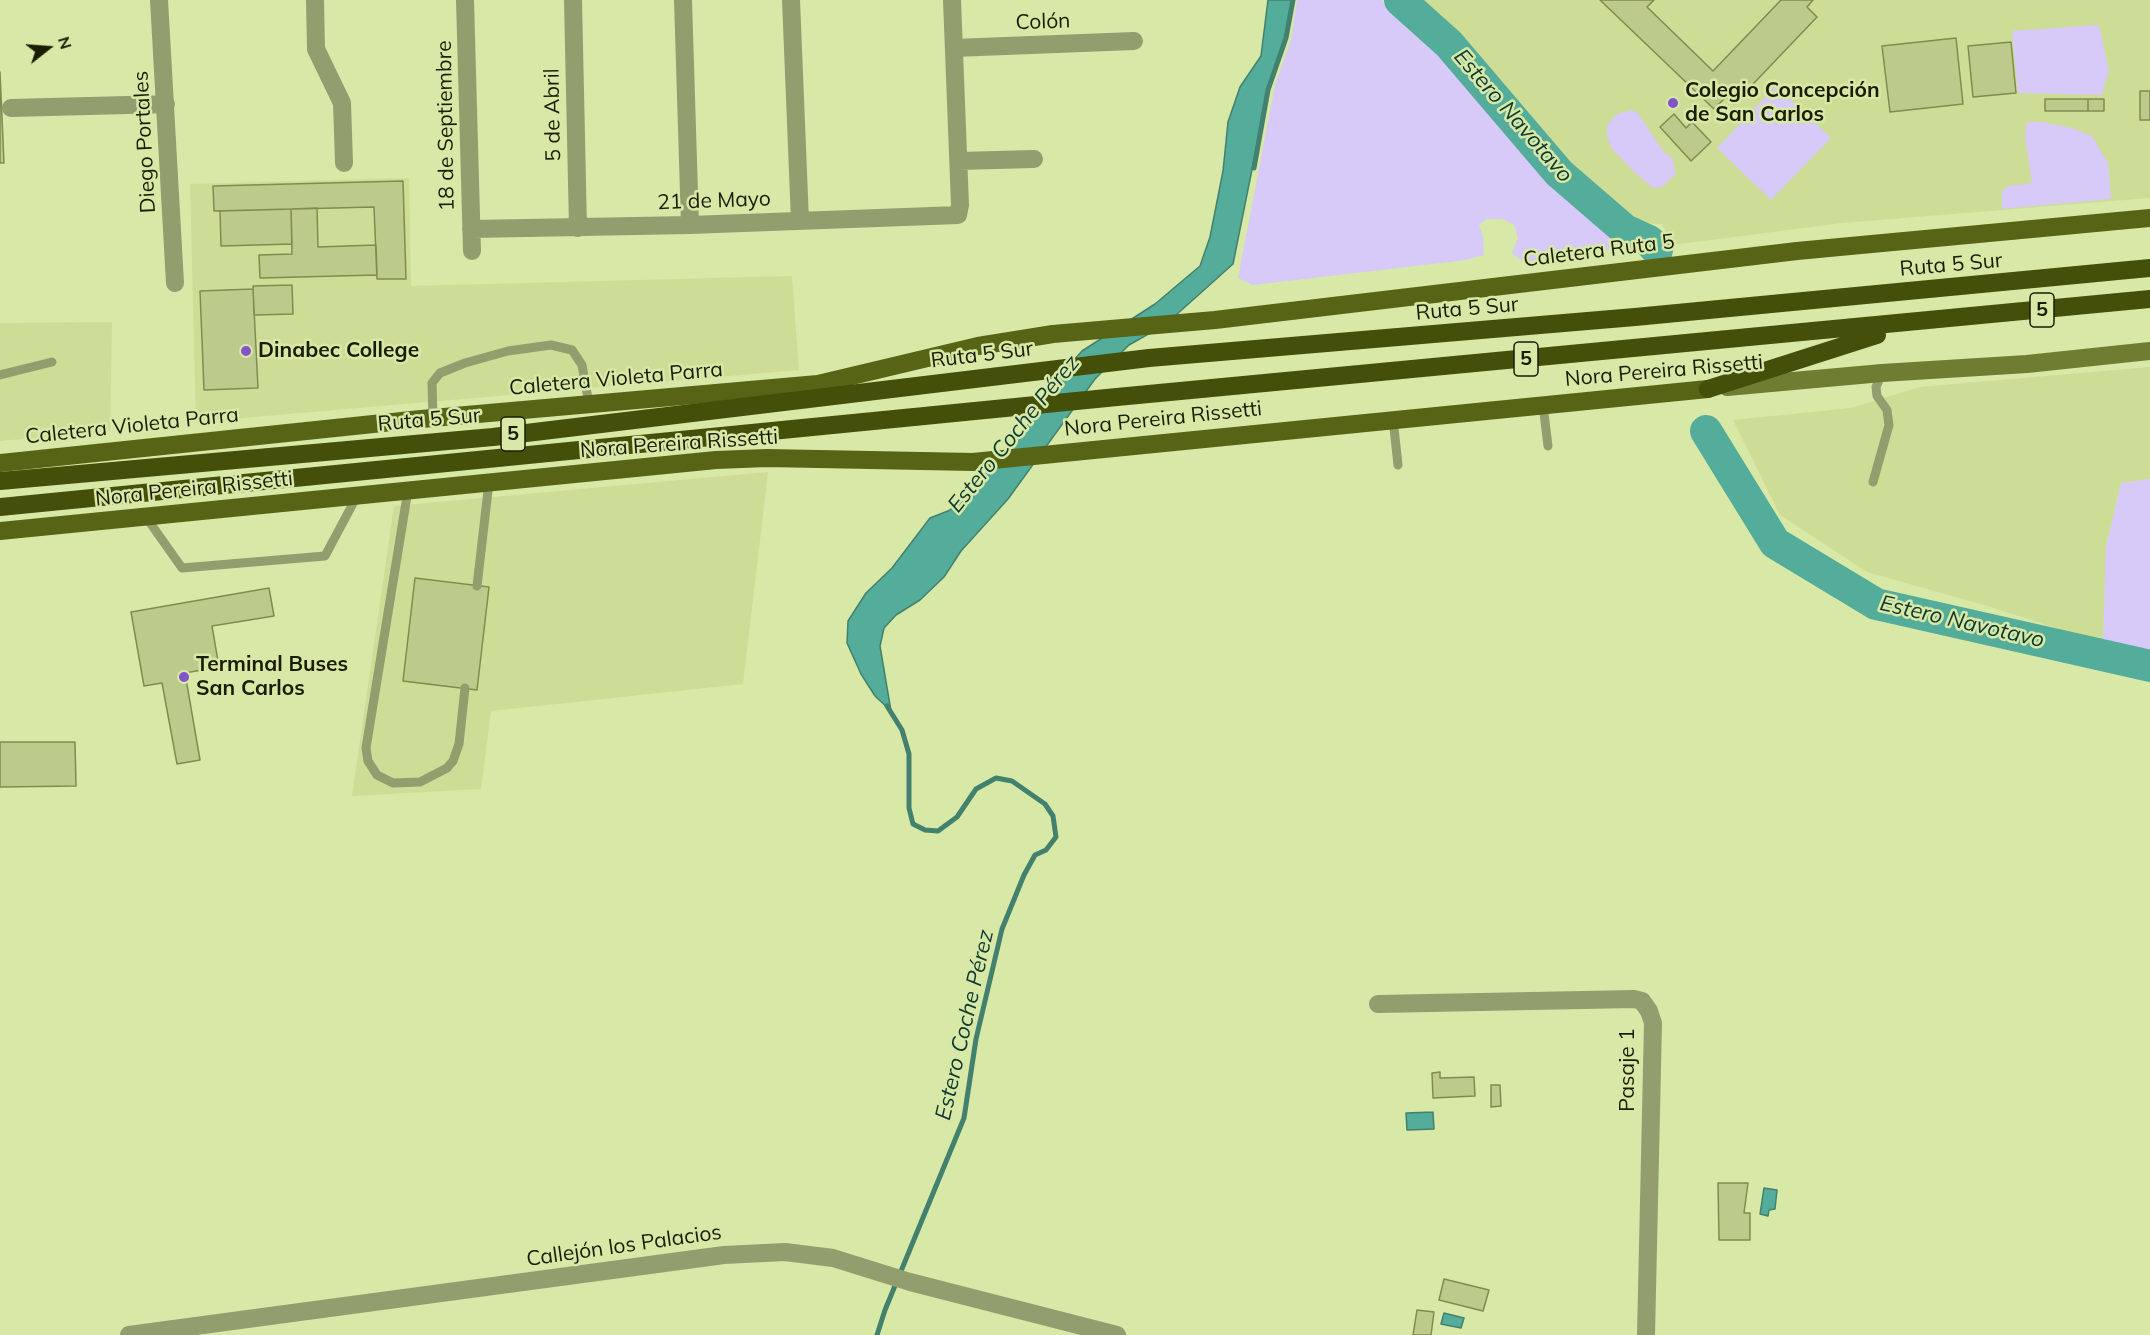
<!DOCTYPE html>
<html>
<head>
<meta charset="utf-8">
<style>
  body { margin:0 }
  #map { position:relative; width:2150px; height:1335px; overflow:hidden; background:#d8e8a6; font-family:Mulish,sans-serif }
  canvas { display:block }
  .north { position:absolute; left:18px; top:18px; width:60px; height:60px; -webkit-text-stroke:4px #d8e8a6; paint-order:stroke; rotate:73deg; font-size:16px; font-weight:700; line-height:24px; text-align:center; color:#191d04 }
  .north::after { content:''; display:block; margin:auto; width:21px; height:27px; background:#191d04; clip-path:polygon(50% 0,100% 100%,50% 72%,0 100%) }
</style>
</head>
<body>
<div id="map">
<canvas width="2150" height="1335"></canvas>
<div class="north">N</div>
</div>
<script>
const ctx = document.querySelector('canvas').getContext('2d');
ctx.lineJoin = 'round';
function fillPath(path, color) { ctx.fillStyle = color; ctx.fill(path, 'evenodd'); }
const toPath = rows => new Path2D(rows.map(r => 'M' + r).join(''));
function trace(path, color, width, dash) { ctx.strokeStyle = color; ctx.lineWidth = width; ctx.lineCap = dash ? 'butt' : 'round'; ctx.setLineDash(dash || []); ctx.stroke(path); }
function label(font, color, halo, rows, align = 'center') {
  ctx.font = font + ' Mulish,sans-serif'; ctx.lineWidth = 5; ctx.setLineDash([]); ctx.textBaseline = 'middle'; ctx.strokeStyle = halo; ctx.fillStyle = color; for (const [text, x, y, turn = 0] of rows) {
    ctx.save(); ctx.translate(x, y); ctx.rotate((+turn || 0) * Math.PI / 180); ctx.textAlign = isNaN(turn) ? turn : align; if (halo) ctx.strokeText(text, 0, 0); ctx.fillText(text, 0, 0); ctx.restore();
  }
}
const built = toPath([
  [1423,0,2150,0,2150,198,1842,223,1672,245,1662,224,1639,223,1565,163,1455,30],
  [409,178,411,286,792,276,799,370,196,422,190,184],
  [112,322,110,431,0,441,0,323],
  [2150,367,2150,479,2121,483,2106,547,2103,643,1984,605,1867,572,1780,515,1733,420,1851,408,1920,387],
  [768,472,743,684,491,711,481,789,352,796,394,506]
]);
const green = toPath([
  [1297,0,1382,0,1443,55,1550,183,1621,242,1615,249,1523,262,1512,253,1518,238,1514,225,1503,219,1487,219,1479,225,1483,237,1484,255,1466,260,1253,285,1238,278,1275,85,1291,40],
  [2099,25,2109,70,2102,95,2018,93,2012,31],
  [1776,86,1831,138,1771,200,1717,148],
  [1632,110,1638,113,1663,151,1672,158,1676,174,1662,187,1653,188,1635,173,1612,149,1607,136,1607,125,1617,114],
  [2027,122,2043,122,2072,128,2092,136,2108,163,2111,199,2002,209,2002,191,2008,186,2032,183,2025,137],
  [2150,479,2150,653,2142,649,2103,643,2106,547,2121,483]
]);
const water = toPath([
  [1268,0,1293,0,1286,38,1268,90,1233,264,1166,324,1129,345,1095,379,1008,499,961,551,944,577,920,600,896,615,884,628,880,646,891,711,875,696,861,674,847,643,848,621,866,593,892,568,930,518,948,511,970,496,991,466,1034,418,1054,382,1082,351,1155,304,1200,266,1210,237,1223,171,1228,122,1240,87,1261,56,1268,0],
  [1433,1112,1434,1129,1407,1130,1406,1113,1433,1112],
  [1764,1188,1777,1190,1775,1209,1769,1210,1768,1216,1760,1214,1764,1188],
  [1444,1313,1464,1318,1461,1328,1441,1324,1444,1313]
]);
const stream = toPath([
  [1254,168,1268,90,1286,38,1293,0],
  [877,1335,885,1310,964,1118,976,1039,1002,929,1024,875,1035,855,1046,850,1056,837,1053,816,1045,804,1012,781,996,778,976,789,957,817,938,831,925,830,913,824,909,808,909,754,902,730,887,706]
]);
const river = toPath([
  [1400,0,1449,44,1559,173,1625,230,1649,241,1657,250],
  [1706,431,1775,543,1876,604,2150,666]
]);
const building = toPath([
  [1600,0,1654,0,1647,7,1713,71,1781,0,1813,0,1807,7,1817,17,1734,104,1726,97,1714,109,1600,0],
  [1956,38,1963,104,1890,112,1882,46,1956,38],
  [2011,42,2016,93,1973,97,1968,46,2011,42],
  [0,72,4,163,0,163,0,72],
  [2140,91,2150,91,2150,120,2140,120,2140,91],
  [2045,99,2088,99,2088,111,2045,111,2045,99],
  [2088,99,2104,99,2104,111,2088,111,2088,99],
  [1674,114,1686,128,1692,122,1711,142,1691,161,1660,127,1674,114],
  [403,181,406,279,377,279,374,207,214,211,213,186,403,181],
  [317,208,318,247,376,245,377,275,260,278,259,255,292,254,291,209,317,208],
  [291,209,292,244,221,246,220,211,291,209],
  [292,285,293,314,254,315,253,286,292,285],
  [253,289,258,388,204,390,200,291,253,289],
  [415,578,489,587,477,690,403,681,415,578],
  [269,588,274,616,212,626,219,667,185,673,200,760,177,764,162,683,144,686,131,612,269,588],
  [0,742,75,742,76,786,0,787,0,742],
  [1440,1072,1440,1078,1474,1077,1475,1096,1433,1098,1432,1073,1440,1072],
  [1491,1085,1500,1085,1501,1106,1491,1107,1491,1085],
  [1718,1183,1748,1183,1744,1213,1750,1213,1750,1240,1719,1240,1718,1183],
  [1444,1279,1489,1290,1483,1311,1439,1300,1444,1279],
  [1417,1310,1434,1312,1431,1335,1413,1335,1417,1310]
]);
const lane = toPath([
  [0,375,52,362],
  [1543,405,1548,446],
  [433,418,432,383,440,373,465,363,508,351,551,345,572,350,582,365,589,404],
  [1393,419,1398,465],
  [1873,482,1889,425,1887,410,1877,396,1876,387,1882,373],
  [408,490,366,748,368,761,377,775,393,783,420,782,447,768,453,761,459,744,465,688],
  [146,517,182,568,325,556,357,496],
  [477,586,489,482]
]);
const street = toPath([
  [159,0,175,283],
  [315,0,316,49,342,103,344,163],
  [465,0,472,251],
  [573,0,578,228],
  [683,0,690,225],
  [791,0,800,221],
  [954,48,1134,41],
  [11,108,166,104],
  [959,161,1034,159],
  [471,229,690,225,958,215,960,205,952,0],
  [1378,1004,1634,999,1642,1001,1649,1011,1653,1023,1646,1335],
  [129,1335,724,1255,785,1252,833,1258,910,1282,1117,1335]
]);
const secondary = toPath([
  [1727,387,1882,373,2027,364,2150,351]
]);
const primary = toPath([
  [0,463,421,419,818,384,978,346,1053,334,1215,320,1797,251,2150,218],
  [0,531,716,460,767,458,973,462,1708,389]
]);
const highway = toPath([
  [1708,389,1877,335],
  [0,481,493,437,1149,358,1635,317,2150,268],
  [0,507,1117,397,2150,299]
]);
const markers = [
  [1673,103,6,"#8353cb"],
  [246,351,6,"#8353cb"],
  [184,677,6,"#8353cb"]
];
const shields = [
  [2042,310,24],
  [1526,359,24],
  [513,434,24]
];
const shieldNames = [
  ["5",2042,310],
  ["5",1526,359],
  ["5",513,434]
];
const streetNames = [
  ["Colón",1043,22,-2],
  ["5 de Abril",553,115,-91],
  ["18 de Septiembre",446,126,-91],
  ["Diego Portales",145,142,-93],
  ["21 de Mayo",714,201,-2],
  ["Caletera Ruta 5",1599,251,-7],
  ["Ruta 5 Sur",1951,265,-5],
  ["Ruta 5 Sur",1467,309,-5],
  ["Ruta 5 Sur",982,355,-7],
  ["Nora Pereira Rissetti",1664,371,-5],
  ["Caletera Violeta Parra",616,379,-5],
  ["Nora Pereira Rissetti",1163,419,-6],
  ["Ruta 5 Sur",429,420,-5],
  ["Caletera Violeta Parra",132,426,-6],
  ["Nora Pereira Rissetti",679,444,-4],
  ["Nora Pereira Rissetti",194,489,-6],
  ["Pasaje 1",1628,1070,-90],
  ["Callejón los Palacios",624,1246,-8]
];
const poiNames = [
  ["Colegio Concepción",1685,91],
  ["de San Carlos",1685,115],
  ["Dinabec College",258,351],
  ["Terminal Buses",196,665],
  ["San Carlos",196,689]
];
const waterNames = [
  ["Estero Navotavo",1513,116,49],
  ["Estero Coche Pérez",1014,434,-51],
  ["Estero Navotavo",1962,622,13],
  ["Estero Coche Pérez",965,1025,-77]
];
fillPath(built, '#cddd95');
fillPath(green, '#d7c9f8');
fillPath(water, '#54ac9a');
trace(water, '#42816d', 1.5);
trace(stream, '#42816d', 5);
trace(river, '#54ac9a', 32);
fillPath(building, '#bccb8b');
trace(building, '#7f8c4f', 1.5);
trace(lane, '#939e6f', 9);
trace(street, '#939e6f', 18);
trace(secondary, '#6f7d32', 18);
trace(primary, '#576416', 18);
trace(highway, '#444f09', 18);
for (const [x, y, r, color] of markers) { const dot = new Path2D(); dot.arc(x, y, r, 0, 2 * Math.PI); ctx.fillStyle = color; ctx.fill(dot); trace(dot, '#d8e8a6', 2); }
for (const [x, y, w] of shields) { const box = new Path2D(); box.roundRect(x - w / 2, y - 17, w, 34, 4.5); ctx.fillStyle = '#d8e8a6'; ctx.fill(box); trace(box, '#191d04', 1.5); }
label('bold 20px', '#191d04', null, shieldNames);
label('21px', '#191d04', '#d8e8a6', streetNames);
label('bold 21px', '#191d04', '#d8e8a6', poiNames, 'left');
label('italic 22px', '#0e3830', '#d8e8a6', waterNames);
</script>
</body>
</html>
